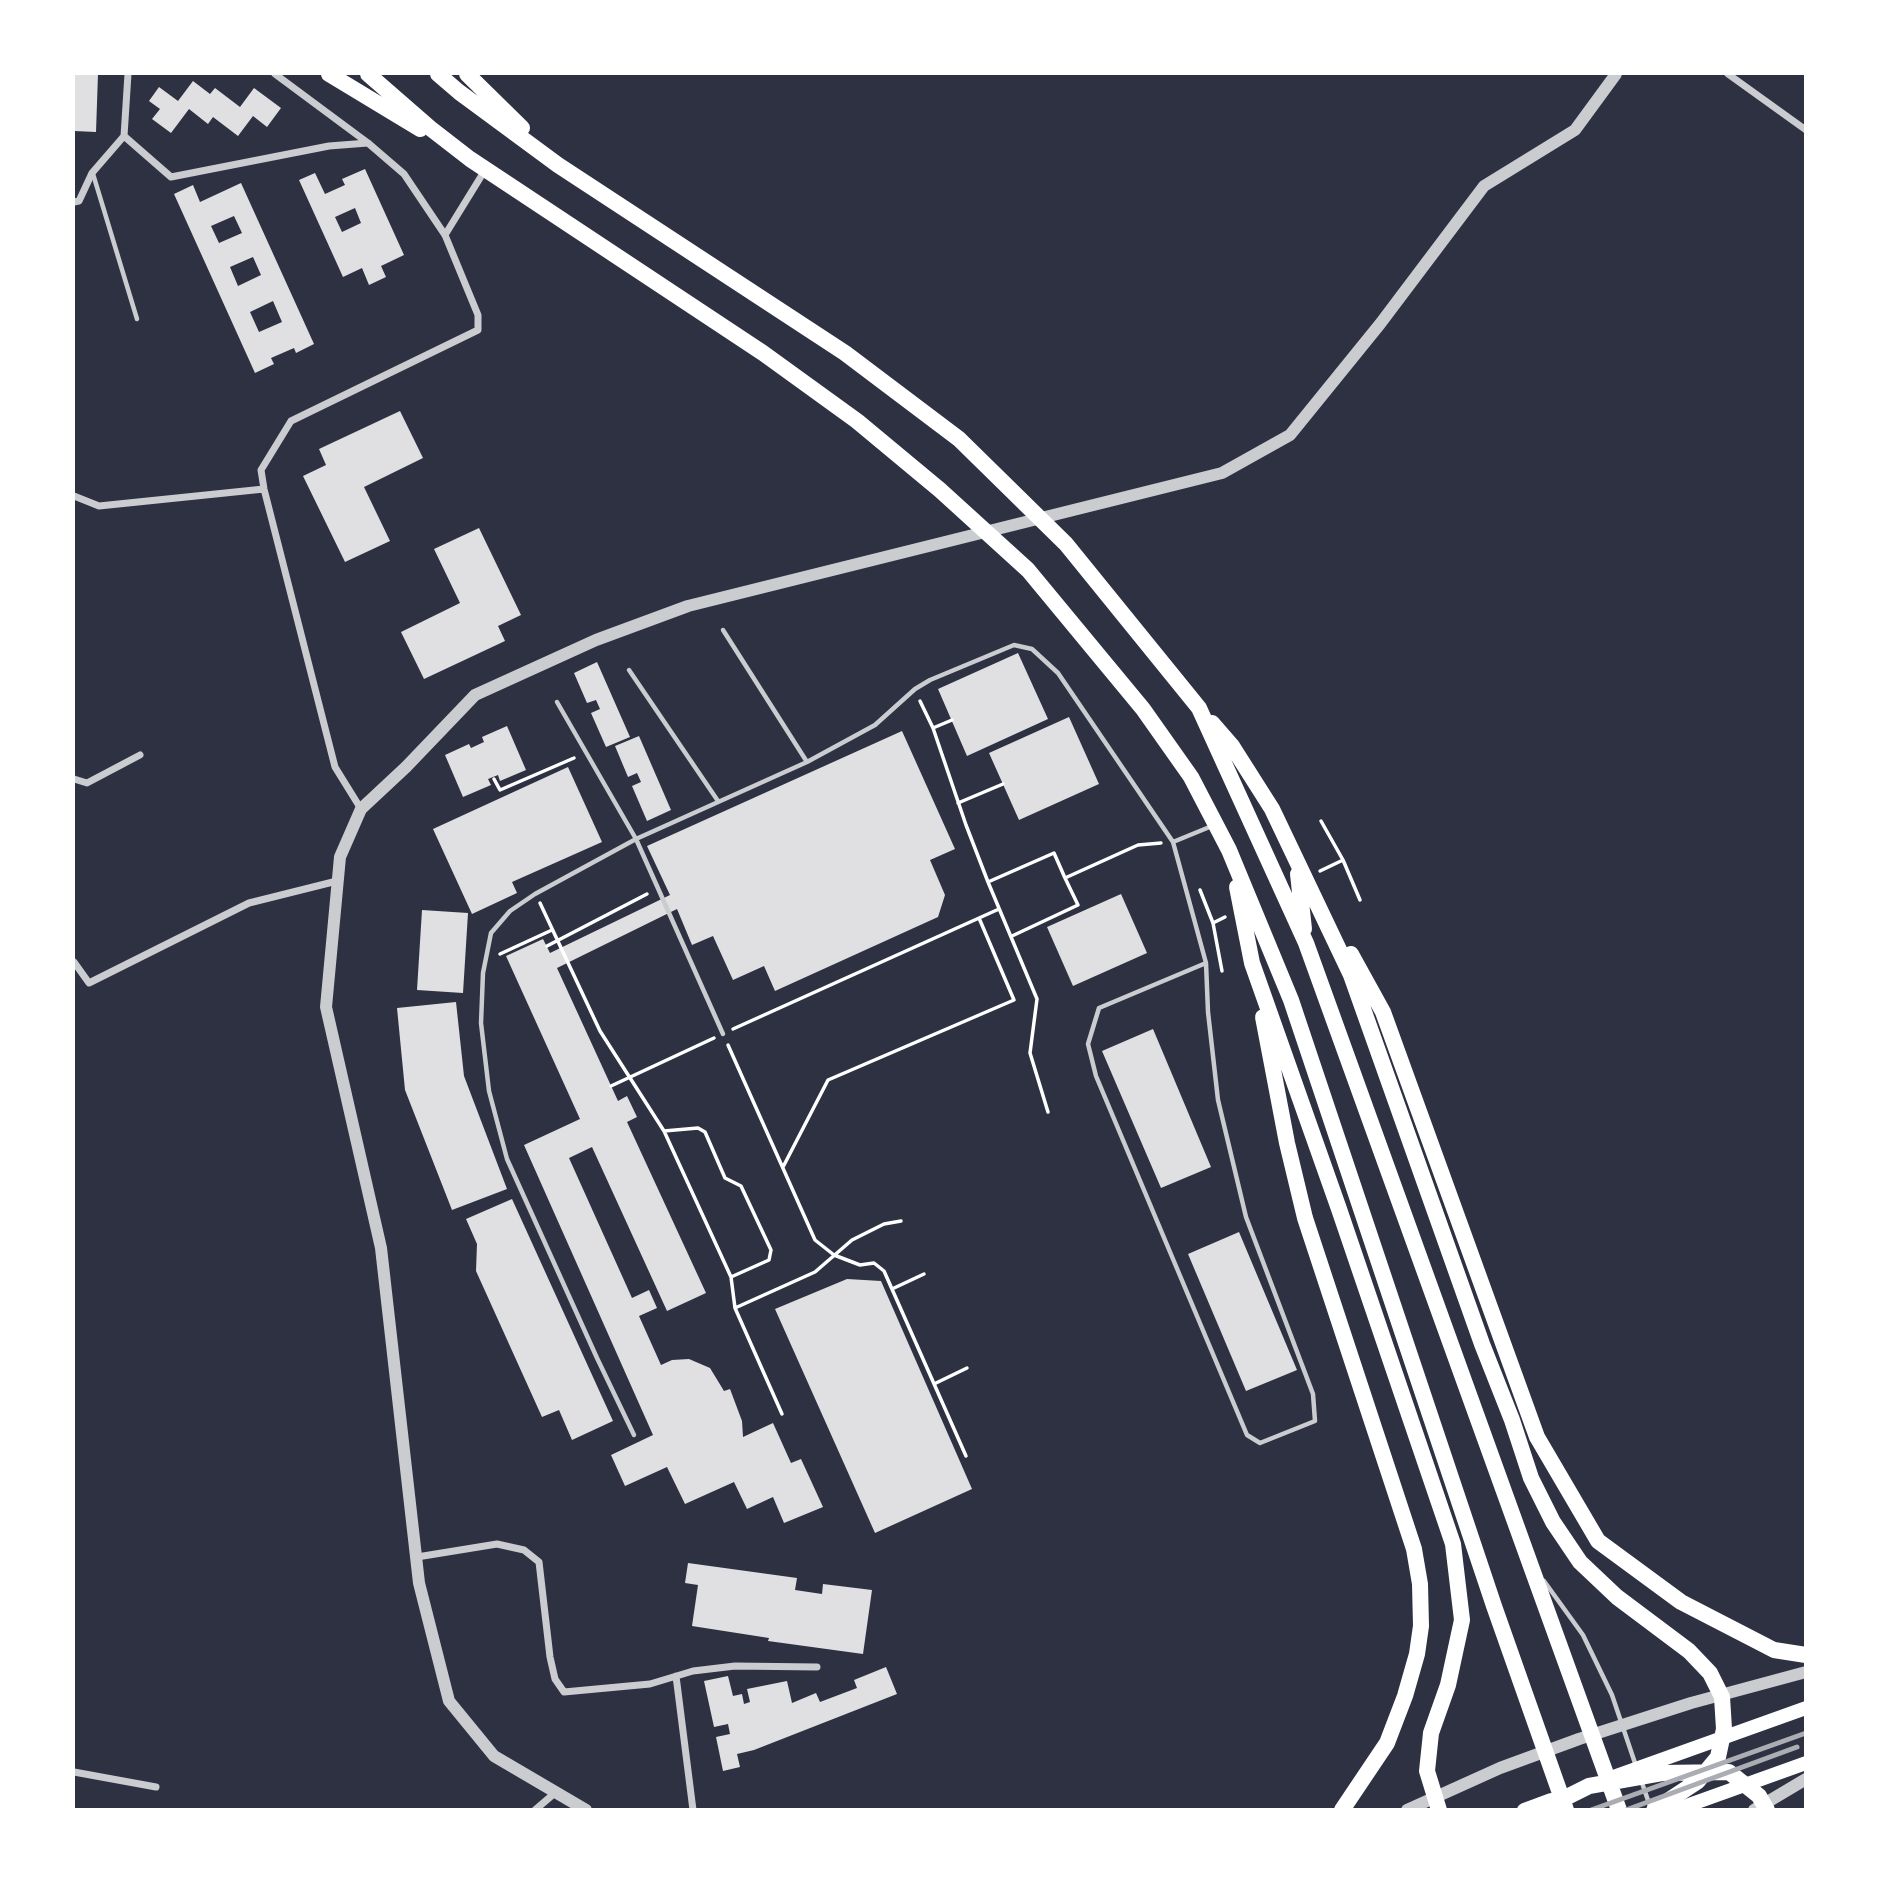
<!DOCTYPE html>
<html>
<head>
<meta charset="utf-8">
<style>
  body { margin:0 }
  #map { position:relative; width:1879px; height:1883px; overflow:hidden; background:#2d3142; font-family:Commissioner,sans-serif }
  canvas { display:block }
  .frame { position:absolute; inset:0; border:75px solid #fff; pointer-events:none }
</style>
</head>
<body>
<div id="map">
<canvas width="1879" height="1883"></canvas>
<div class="frame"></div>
</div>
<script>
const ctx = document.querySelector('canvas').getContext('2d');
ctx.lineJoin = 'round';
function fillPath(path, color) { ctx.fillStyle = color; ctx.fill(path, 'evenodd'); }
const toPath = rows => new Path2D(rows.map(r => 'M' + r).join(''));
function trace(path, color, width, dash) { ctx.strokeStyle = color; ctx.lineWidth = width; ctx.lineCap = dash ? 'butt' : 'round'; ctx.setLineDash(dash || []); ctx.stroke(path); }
const building = toPath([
  [74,74,98,74,96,132,74,131],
  [193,81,210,94,215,88,240,107,254,88,281,108,267,127,253,116,238,136,213,117,208,124,189,109,171,133,152,119,160,109,149,101,159,87,178,101],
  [365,169,404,255,381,266,386,277,369,285,362,268,343,277,299,180,315,173,325,194,345,185,342,179],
  [355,208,361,223,342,232,335,217],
  [241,183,314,344,296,353,294,348,271,358,274,364,255,373,174,194,193,185,200,202],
  [234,216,242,233,219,243,211,226],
  [253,257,261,275,238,286,230,267],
  [273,301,282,322,259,332,250,312],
  [400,411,423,458,364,487,390,541,345,562,303,476,326,465,319,449],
  [479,528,521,615,498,626,505,641,424,679,401,632,460,603,434,549],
  [1018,653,1048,719,967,756,938,689],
  [597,662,630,737,606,747,591,713,600,709,596,700,587,703,574,673],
  [1069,717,1099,784,1019,820,989,753],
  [507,726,526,770,500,781,498,775,488,779,491,785,463,797,445,755,469,744,471,748,484,742,482,737],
  [902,731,955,849,930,860,945,895,938,917,775,991,764,966,733,980,713,936,692,945,677,909,557,968,618,1101,627,1096,637,1117,627,1122,706,1293,667,1311,592,1147,569,1158,632,1298,649,1290,657,1308,639,1316,661,1365,672,1360,689,1359,710,1368,724,1391,730,1389,742,1421,743,1437,773,1423,791,1463,801,1459,823,1507,784,1523,773,1497,747,1509,734,1482,685,1504,667,1467,625,1486,611,1455,653,1435,524,1145,580,1119,506,956,543,939,550,953,670,895,647,846],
  [639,736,671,810,647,821,632,786,641,782,637,773,628,777,615,746],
  [568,767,602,842,512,882,517,893,472,914,433,829],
  [1121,894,1147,953,1073,986,1047,927],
  [422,910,468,913,463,993,417,990],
  [456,1002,464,1076,507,1189,452,1210,405,1090,397,1008],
  [1153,1029,1211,1167,1161,1188,1102,1051],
  [512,1199,613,1421,572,1440,559,1410,542,1417,476,1271,477,1244,466,1219],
  [1239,1232,1297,1370,1246,1391,1188,1254],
  [847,1279,881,1281,972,1489,875,1533,775,1309],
  [688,1563,797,1578,795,1590,822,1594,823,1584,872,1590,863,1654,768,1641,769,1638,692,1626,698,1585,685,1583],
  [886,1667,897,1694,754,1750,737,1754,740,1767,723,1771,716,1737,730,1734,728,1724,714,1727,704,1681,728,1676,733,1696,742,1694,744,1704,750,1702,747,1689,787,1681,792,1703,816,1693,820,1702,857,1688,854,1680]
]);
const path = toPath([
  [920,701,933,728,966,825,988,882,1037,999,1030,1053,1048,1112],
  [933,728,952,720],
  [494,779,500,790,574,758],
  [958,803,1003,784],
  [1321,821,1343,860,1360,900],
  [1320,871,1343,860],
  [988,882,1054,853,1065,878,1138,845,1161,843],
  [1200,890,1213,923,1222,971],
  [540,903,600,1031,664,1131,731,1277,735,1308,782,1414],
  [1213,923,1225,917],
  [1012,936,1078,905,1065,878],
  [547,946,647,894],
  [500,954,552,930],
  [733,1029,999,909],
  [728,1045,815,1240,834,1255,860,1265,874,1263,884,1271,966,1456],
  [611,1086,714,1038],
  [664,1131,698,1128,705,1132,725,1178,741,1186,771,1250,769,1260,731,1277],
  [783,1167,828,1080,1014,1000,979,918],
  [892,1289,924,1274],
  [735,1308,815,1272,852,1240,884,1224,901,1221],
  [934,1384,967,1368]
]);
const service = toPath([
  [93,174,137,319],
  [723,630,807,762],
  [629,670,718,801],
  [557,702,636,839,723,1034],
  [1206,963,1099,1008,1088,1044,1096,1076,1247,1435,1260,1443,1315,1421,1313,1394,1246,1217,1218,1100,1208,1012,1206,963,1173,842,1212,826],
  [634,1435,597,1358,507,1159,489,1091,481,1023,483,973,491,933,510,911,535,894,636,839,807,762,875,725,915,689,930,680,1014,645,1032,649,1058,673,1173,842],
  [1544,1581,1583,1635,1612,1695,1636,1766],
  [1641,1780,1651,1809]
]);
const minor = toPath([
  [275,74,368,143,404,174,445,235,478,315,478,330,291,421,261,470,264,489,335,767,361,809],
  [1728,74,1806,130],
  [124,136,128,74],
  [74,202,79,201,92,173,124,136,171,177,329,146,368,143],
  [445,235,485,170],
  [74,496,99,506,264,489],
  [74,779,87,783,140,755],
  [74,962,89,983,249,903,337,881],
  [417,1557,497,1544,524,1550,539,1562,550,1657,555,1679,564,1692,650,1684,693,1671,735,1666,817,1667],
  [676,1676,693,1810],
  [74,1772,156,1787],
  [535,1810,556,1792]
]);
const tertiary = toPath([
  [586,1810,494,1756,449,1701,419,1583,381,1248,326,1007,340,857,361,809,406,767,475,695,596,640,688,606,1222,473,1290,435,1380,324,1484,186,1575,130,1616,74],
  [1407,1810,1500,1768,1579,1739,1691,1703,1806,1672],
  [1754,1810,1806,1779]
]);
const primary = toPath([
  [1616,1776,1806,1708],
  [1524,1810,1551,1800],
  [1675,1810,1806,1763]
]);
const trunk = toPath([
  [329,74,420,129],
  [368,74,430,128,470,159,763,353,857,421,940,490,1028,570,1143,709,1191,777,1229,850,1291,1000,1494,1606,1566,1810],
  [438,74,459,92,558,165,845,353,959,439,1066,544,1199,708,1306,943,1619,1810],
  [467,74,522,128],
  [1212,723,1232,746,1272,809,1351,975,1482,1344,1512,1420,1531,1478,1553,1522,1580,1562,1617,1597,1689,1651,1710,1673,1722,1697,1724,1729,1718,1757,1698,1781,1654,1810],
  [1298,874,1304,929],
  [1237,887,1252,963,1339,1209,1453,1544,1462,1620,1448,1685,1431,1733,1427,1771,1439,1810],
  [1351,954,1383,1012,1537,1437,1598,1541,1681,1602,1774,1650,1806,1655],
  [1263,1017,1287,1143,1305,1218,1414,1549,1420,1584,1421,1626,1417,1654,1405,1696,1387,1743,1342,1810],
  [1541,1810,1589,1786,1662,1773,1729,1772,1759,1796,1767,1810]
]);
const rail = toPath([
  [1591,1810,1806,1733],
  [1626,1810,1797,1747]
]);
fillPath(building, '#e0e0e3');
trace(path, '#fff', 3.5);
trace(service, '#caccd0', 4.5);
trace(minor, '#caccd0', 7);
trace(tertiary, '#caccd0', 12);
trace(primary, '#fff', 14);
trace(trunk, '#fff', 16);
trace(rail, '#abadb3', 5);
</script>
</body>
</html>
